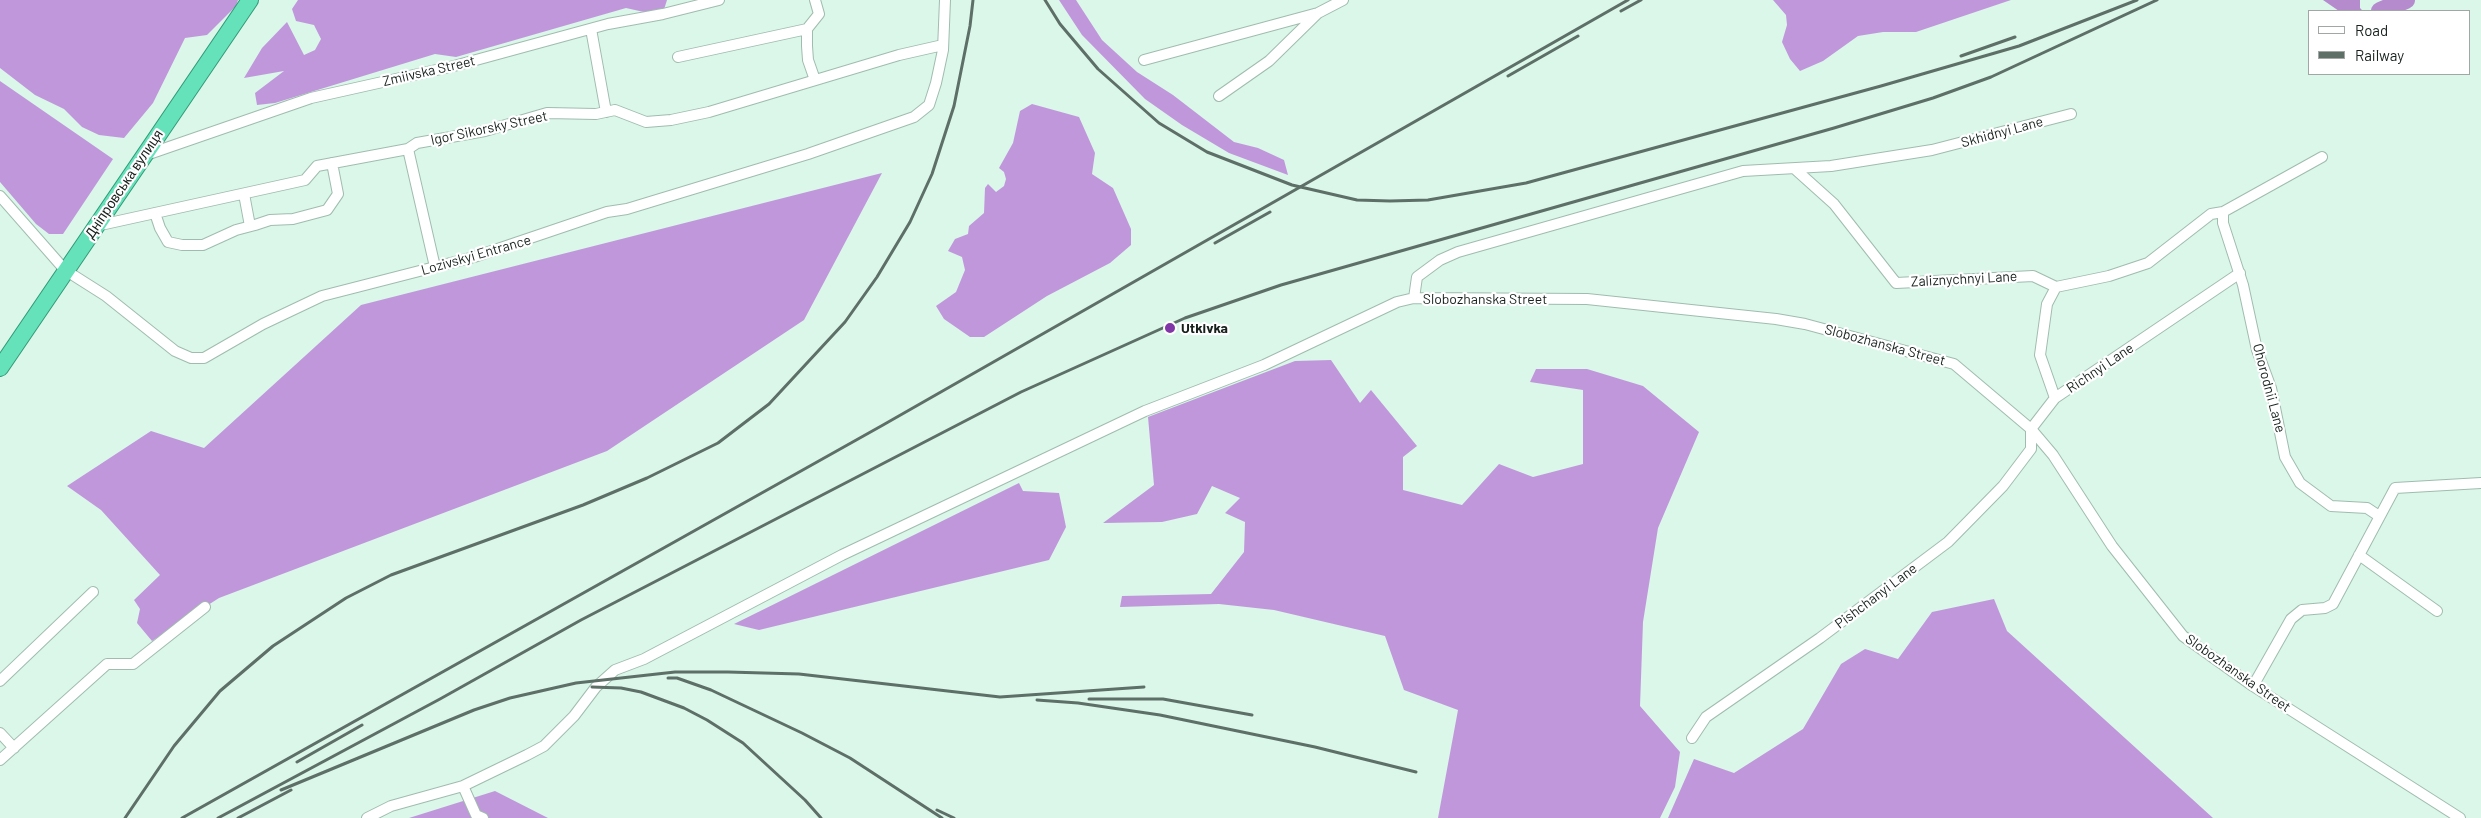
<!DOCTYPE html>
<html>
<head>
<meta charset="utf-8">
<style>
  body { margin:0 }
  #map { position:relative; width:2481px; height:818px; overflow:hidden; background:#daf7ea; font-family:Barlow,sans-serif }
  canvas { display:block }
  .legend { position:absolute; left:2308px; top:10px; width:162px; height:65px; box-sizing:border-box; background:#fff; border:1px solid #a2a6a4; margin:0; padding:6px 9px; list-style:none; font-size:15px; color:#16211c }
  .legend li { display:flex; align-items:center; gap:10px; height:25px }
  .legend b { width:25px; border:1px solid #a2a6a4 }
</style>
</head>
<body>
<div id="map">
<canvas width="2481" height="818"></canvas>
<ul class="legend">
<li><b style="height:6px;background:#fff"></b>Road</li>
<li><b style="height:6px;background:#5e6f68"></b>Railway</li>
</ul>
</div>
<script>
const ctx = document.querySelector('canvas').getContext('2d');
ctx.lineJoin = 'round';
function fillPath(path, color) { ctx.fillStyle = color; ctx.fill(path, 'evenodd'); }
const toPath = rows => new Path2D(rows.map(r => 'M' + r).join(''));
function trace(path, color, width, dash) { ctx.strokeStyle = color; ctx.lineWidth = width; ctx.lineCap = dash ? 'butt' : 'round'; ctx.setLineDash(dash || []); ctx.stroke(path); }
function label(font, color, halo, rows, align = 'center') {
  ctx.font = font + ' Barlow,sans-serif'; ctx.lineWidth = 4.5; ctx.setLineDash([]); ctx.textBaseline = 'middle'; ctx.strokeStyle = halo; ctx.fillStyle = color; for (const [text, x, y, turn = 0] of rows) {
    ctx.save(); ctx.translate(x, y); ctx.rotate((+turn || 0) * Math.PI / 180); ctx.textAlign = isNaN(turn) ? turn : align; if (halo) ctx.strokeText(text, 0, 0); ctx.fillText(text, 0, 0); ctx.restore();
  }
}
const forest = toPath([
  [0,0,238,0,236,6,207,35,185,38,153,103,124,138,99,135,82,127,64,109,35,95,0,68],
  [298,0,667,0,662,16,626,8,456,57,435,54,275,103,257,105,255,93,284,71,244,78,262,48,287,22,304,55,315,50,321,39,314,25,296,21,292,9],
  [1059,0,1076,0,1102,40,1137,72,1173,95,1234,142,1258,148,1284,160,1288,175,1229,153,1182,125,1145,99,1082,35],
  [1773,0,2011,0,1916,32,1883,32,1858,36,1823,61,1800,71,1790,59,1782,42,1787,25,1786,15],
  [0,81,113,159,63,234,49,234,36,224,0,182],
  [1032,104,1079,117,1095,153,1092,174,1113,188,1131,229,1131,245,1110,263,1047,296,984,337,970,337,944,319,936,306,956,292,965,270,962,257,948,251,955,239,968,234,969,226,984,213,985,188,988,184,996,192,1004,186,1006,179,1004,172,999,168,1013,143,1020,111],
  [882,173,804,320,607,451,219,598,152,641,137,623,140,609,134,600,160,575,101,510,67,486,151,431,204,448,361,305],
  [1331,360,1360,403,1371,390,1417,446,1403,457,1403,490,1462,505,1499,464,1533,477,1583,464,1583,390,1530,382,1536,369,1587,369,1643,386,1699,432,1658,528,1643,622,1640,706,1680,752,1675,787,1660,818,1438,818,1458,710,1404,690,1385,636,1274,610,1219,604,1120,607,1122,596,1211,594,1244,552,1245,522,1225,513,1240,498,1212,486,1197,514,1162,522,1103,523,1154,485,1148,417,1295,361],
  [1019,483,1023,491,1059,493,1066,527,1049,560,759,630,734,624],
  [1994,599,2007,631,2213,818,1668,818,1694,759,1734,773,1803,729,1841,664,1865,649,1898,659,1932,612],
  [495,791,548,818,409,818]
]);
const water = toPath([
  [2323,0,2360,0,2360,8,2363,11,2339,11]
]);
const river = toPath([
  [2380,11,2406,0]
]);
const minor = toPath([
  [591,29,606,112],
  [678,57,807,29],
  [1144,60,1318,13,1343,0],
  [815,80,808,60,807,46,807,29,819,14,815,0],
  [1219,96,1269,61,1318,13],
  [408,149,435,267],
  [146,155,311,98,454,66,608,24,663,14,719,0],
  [1795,169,1834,204,1896,283,2033,276,2056,287,2109,276,2148,263,2211,214,2223,212,2322,157],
  [244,194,250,226],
  [0,196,65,270,106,296,175,351,191,358,204,358,263,324,322,296,474,257,607,212,627,209,808,154,914,117,929,105,936,83,943,50,945,0],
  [2223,212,2223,223,2243,285,2257,350,2271,388,2285,457,2300,483,2331,506,2367,508,2379,516],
  [155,213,160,228,168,242,182,245,203,245,236,230,255,225,270,220,293,219,327,210,338,194,332,163],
  [96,226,305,180,317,166,408,149,417,143,485,131,547,113,596,114,615,110,646,122,671,120,709,112,899,55,943,45],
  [2056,287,2047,304,2040,355,2055,398,2240,273],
  [1414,298,1417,277,1440,260,1458,252,1743,171,1831,166,1932,150,2071,114],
  [2359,555,2437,611],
  [0,681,93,592],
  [2253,686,2291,619,2302,610,2325,608,2333,604,2395,488,2481,483],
  [0,733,14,748],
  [1692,738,1706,717,1820,638,1948,542,2003,486,2031,449,2031,429,2055,398],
  [0,760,107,664,133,664,205,607],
  [463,786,476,815,483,818],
  [367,818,391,806,463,786,527,755,544,746,574,716,596,687,615,670,644,659,842,555,1145,411,1264,365,1397,302,1414,298,1587,299,1776,319,1805,324,1954,364,2031,429,2053,455,2112,546,2183,636,2253,686,2460,818]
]);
const trunk = toPath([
  [0,368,250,0]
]);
const rail = toPath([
  [1045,0,1060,24,1098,69,1159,123,1207,152,1292,185,1357,200,1390,201,1428,200,1526,183,1881,86,2019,46,2137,0],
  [1621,11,1641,0],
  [1961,56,2015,37],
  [1508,76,1578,36],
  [1215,243,1270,212],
  [668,678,677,678,711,690,802,733,850,758,942,818],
  [592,687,621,688,641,692,684,708,707,720,743,743,805,800,821,818],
  [1089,699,1163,699,1252,715],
  [1037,700,1078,703,1160,715,1315,747,1416,772],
  [297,762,362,725],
  [281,790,474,710,510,698,576,683,675,672,728,672,799,674,1000,697,1144,687],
  [937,810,954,818],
  [125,818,174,746,220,691,273,646,346,598,391,575,583,505,647,478,718,443,769,404,845,322,877,277,910,222,932,174,954,106,970,26,973,0],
  [182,818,883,425,1628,0],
  [218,818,440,699,581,620,1021,392,1185,318,1281,285,1834,128,1933,98,1991,77,2157,0],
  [238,818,291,790]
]);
const markers = [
  [1170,328,6,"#8136a7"]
];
const streetNames = [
  ["Zmiivska Street",429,71,-13],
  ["Igor Sikorsky Street",489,128,-12],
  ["Skhidnyi Lane",2002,132,-15],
  ["Дніпровська вулиця",124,184,-56],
  ["Lozivskyi Entrance",476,255,-16],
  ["Zaliznychnyi Lane",1964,279,-3],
  ["Slobozhanska Street",1485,299],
  ["Slobozhanska Street",1885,345,15],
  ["Richnyi Lane",2100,368,-34],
  ["Ohorodnii Lane",2269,388,75],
  ["Pishchanyi Lane",1876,596,-37],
  ["Slobozhanska Street",2238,673,35]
];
const poiNames = [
  ["Utkivka",1181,328]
];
fillPath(forest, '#c197db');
fillPath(water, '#b58bce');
trace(river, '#b58bce', 18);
trace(minor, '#a0bcaf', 12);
trace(trunk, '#319a77', 18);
trace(minor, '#fff', 10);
trace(trunk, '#66e2ba', 16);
trace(rail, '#5e6f68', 3);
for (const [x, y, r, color] of markers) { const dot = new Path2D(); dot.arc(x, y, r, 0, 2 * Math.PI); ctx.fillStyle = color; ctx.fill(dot); trace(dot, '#fff', 2); }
label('14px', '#16211c', '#fff', streetNames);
label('bold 14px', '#16211c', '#fff', poiNames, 'left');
</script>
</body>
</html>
